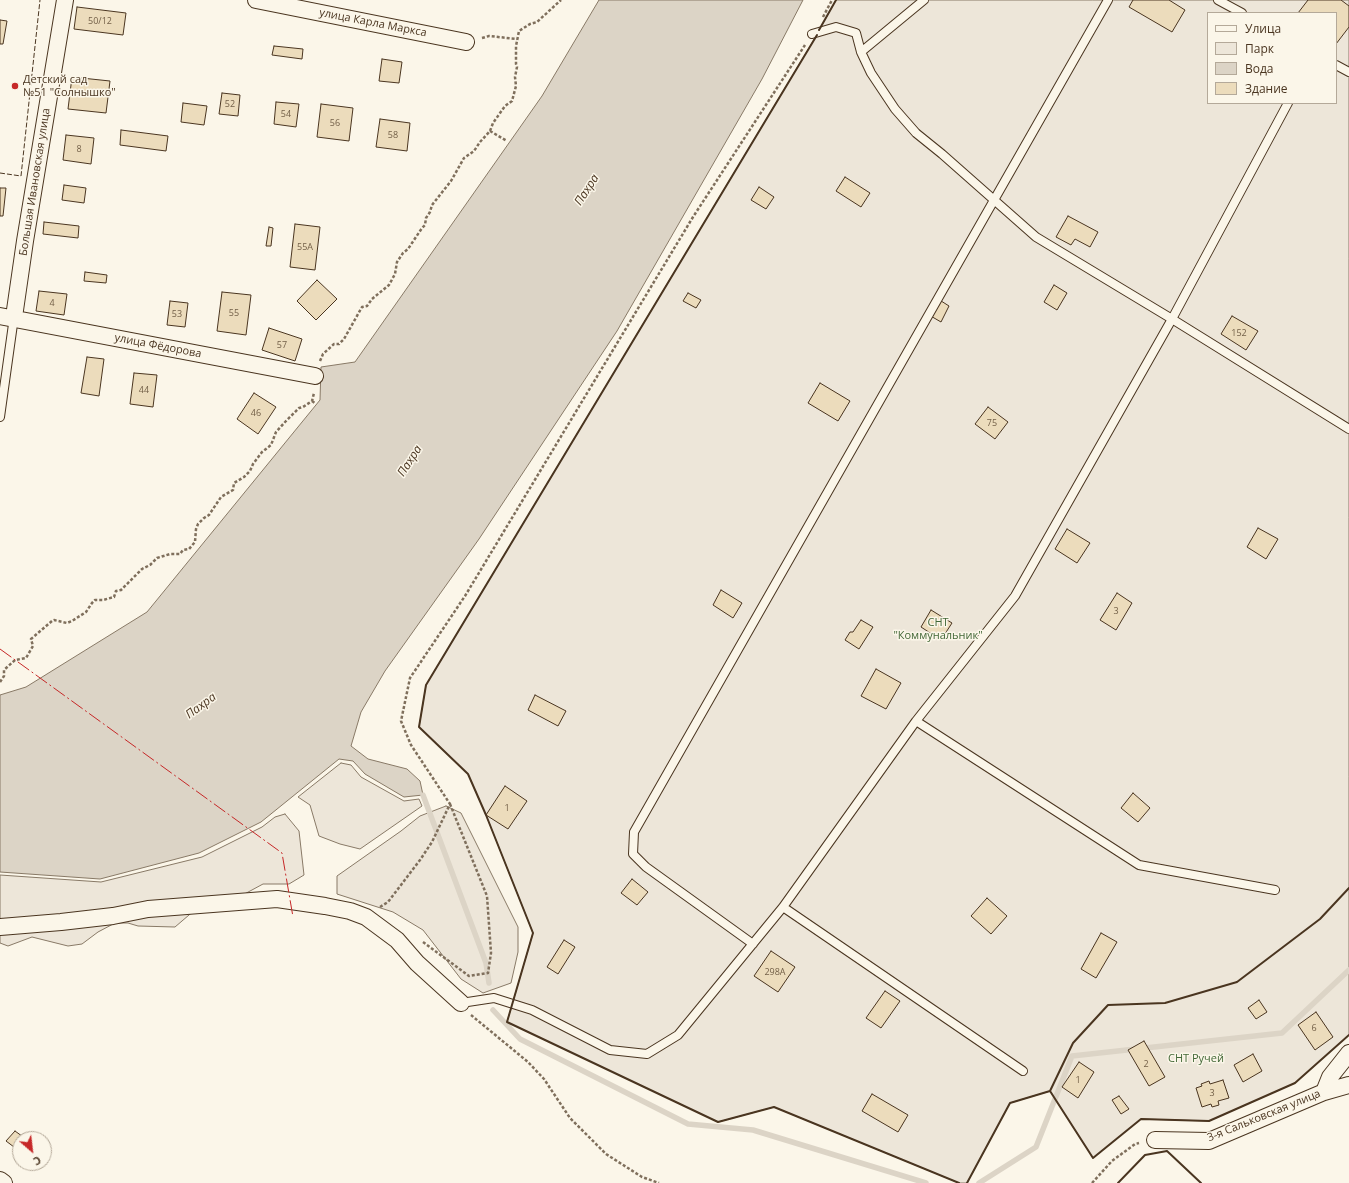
<!DOCTYPE html>
<html>
<head>
<meta charset="utf-8">
<style>
  body { margin:0 }
  #map { position:relative; width:1349px; height:1183px; overflow:hidden; background:#fbf6e9; font-family:"Open Sans",sans-serif }
  canvas { display:block }
  .legend { position:absolute; left:1207px; top:12px; width:130px; height:92px; box-sizing:border-box; background:#fbf6e9; border:1px solid #b4a999; margin:0; padding:5px 7px; list-style:none; font-size:12px; color:#4a3520 }
  .legend li { display:flex; align-items:center; gap:8px; height:20px }
  .legend b { width:20px; border:1px solid #b4a999 }
  .north { position:absolute; left:12px; top:1131px; width:40px; height:40px; box-sizing:border-box; background:#fbf6e9; border:1px solid #b4a999; border-radius:50%; rotate:152deg; font-size:11px; font-weight:700; line-height:16px; text-align:center; color:#4a3520 }
  .north::after { content:''; display:block; margin:auto; width:14px; height:18px; background:#c62828; clip-path:polygon(50% 0,100% 100%,50% 72%,0 100%) }
</style>
</head>
<body>
<div id="map">
<canvas width="1349" height="1183"></canvas>
<ul class="legend">
<li><b style="height:5px;background:#fbf6e9"></b>Улица</li>
<li><b style="height:11px;background:#ede6d9"></b>Парк</li>
<li><b style="height:11px;background:#dcd4c6"></b>Вода</li>
<li><b style="height:11px;background:#ecdcbc"></b>Здание</li>
</ul>
<div class="north">С</div>
</div>
<script>
const ctx = document.querySelector('canvas').getContext('2d');
ctx.lineJoin = 'round';
function fillPath(path, color) { ctx.fillStyle = color; ctx.fill(path, 'evenodd'); }
const toPath = rows => new Path2D(rows.map(r => 'M' + r).join(''));
function trace(path, color, width, dash) { ctx.strokeStyle = color; ctx.lineWidth = width; ctx.lineCap = dash ? 'butt' : 'round'; ctx.setLineDash(dash || []); ctx.stroke(path); }
function label(font, color, halo, rows, align = 'center') {
  ctx.font = font + ' "Open Sans",sans-serif'; ctx.lineWidth = 3; ctx.setLineDash([]); ctx.textBaseline = 'middle'; ctx.strokeStyle = halo; ctx.fillStyle = color; for (const [text, x, y, turn = 0] of rows) {
    ctx.save(); ctx.translate(x, y); ctx.rotate((+turn || 0) * Math.PI / 180); ctx.textAlign = isNaN(turn) ? turn : align; if (halo) ctx.strokeText(text, 0, 0); ctx.fillText(text, 0, 0); ctx.restore();
  }
}
const green = toPath([
  [836,0,1349,0,1349,1035,1295,1083,1209,1121,1141,1119,1093,1158,1050,1091,1010,1103,967,1183,959,1183,774,1107,718,1122,507,1022,533,933,486,815,468,774,419,727,426,685,812,43,836,0],
  [1208,13,1336,13,1336,103,1208,103,1208,13],
  [341,763,351,765,361,777,404,801,419,799,422,806,360,849,340,844,319,836,310,805,298,797,341,763],
  [446,806,461,813,518,927,518,952,511,983,483,993,461,979,423,930,393,912,337,894,337,876,401,831,420,816,446,806],
  [285,814,299,831,304,875,289,884,263,884,239,897,196,909,175,927,138,926,128,923,115,923,98,932,82,944,68,946,32,937,8,946,0,943,0,875,101,882,202,857,262,827,275,817,285,814]
]);
const water = toPath([
  [599,0,803,0,762,79,617,331,479,539,385,671,361,712,351,746,368,759,407,769,420,781,423,795,404,797,365,774,353,761,339,759,261,822,199,853,100,879,0,872,0,695,26,687,147,612,320,400,321,367,355,362,542,96,599,0]
]);
const stream = toPath([
  [423,795,486,963,489,983],
  [493,1010,520,1039,688,1124,753,1130,926,1183],
  [979,1183,1036,1147,1072,1056,1282,1033,1349,970]
]);
const building = toPath([
  [1133,0,1169,0,1185,10,1172,32,1129,7,1133,0],
  [1308,0,1341,0,1349,6,1349,27,1336,44,1336,13,1298,13,1308,0],
  [77,7,126,13,123,35,74,29,77,7],
  [0,20,7,21,3,44,0,44,0,20],
  [274,46,303,49,302,59,272,55,274,46],
  [382,59,402,62,399,83,379,81,382,59],
  [72,77,110,81,106,113,68,109,72,77],
  [222,93,240,95,238,116,219,114,222,93],
  [276,102,299,104,296,127,274,124,276,102],
  [183,103,207,106,204,125,181,122,183,103],
  [321,104,353,108,349,141,317,137,321,104],
  [380,119,410,123,407,151,376,147,380,119],
  [121,130,168,136,166,151,120,145,121,130],
  [66,135,94,138,91,164,63,160,66,135],
  [845,177,870,193,861,207,836,191,845,177],
  [64,185,86,188,84,203,62,200,64,185],
  [759,187,774,197,766,209,751,200,759,187],
  [0,188,6,188,3,216,0,216,0,188],
  [1068,216,1098,232,1090,247,1075,239,1071,245,1056,237,1068,216],
  [44,222,79,226,78,238,43,234,44,222],
  [295,224,320,227,315,270,290,267,295,224],
  [269,227,273,228,271,246,266,246,269,227],
  [85,272,107,275,106,283,84,281,85,272],
  [317,280,337,299,316,320,297,301,317,280],
  [1054,285,1067,293,1057,310,1044,302,1054,285],
  [39,291,67,294,64,315,36,311,39,291],
  [222,292,251,295,246,335,217,331,222,292],
  [688,293,701,300,696,308,683,301,688,293],
  [938,299,949,306,941,322,929,315,938,299],
  [170,301,188,303,185,327,167,325,170,301],
  [1232,316,1258,331,1246,350,1221,334,1232,316],
  [269,328,302,339,295,361,262,350,269,328],
  [87,357,104,359,99,396,81,393,87,357],
  [134,373,157,375,153,407,130,404,134,373],
  [820,383,850,401,838,421,808,403,820,383],
  [254,393,276,407,258,434,237,419,254,393],
  [988,407,1008,422,995,439,975,424,988,407],
  [1258,528,1278,539,1266,559,1247,547,1258,528],
  [1067,529,1090,543,1077,563,1055,549,1067,529],
  [721,590,742,603,733,618,713,605,721,590],
  [1117,593,1132,603,1116,630,1100,620,1117,593],
  [931,610,952,623,941,640,921,627,931,610],
  [861,620,873,627,859,649,845,640,850,632,853,632,861,620],
  [876,669,901,683,886,709,861,696,876,669],
  [535,695,566,711,558,726,528,710,535,695],
  [505,786,527,801,508,829,486,815,505,786],
  [1133,793,1150,808,1138,822,1121,808,1133,793],
  [632,879,648,892,637,905,621,893,632,879],
  [987,898,1007,916,991,934,971,916,987,898],
  [1101,933,1117,942,1096,978,1081,969,1101,933],
  [564,940,575,947,558,974,547,967,564,940],
  [771,951,795,967,778,992,754,976,771,951],
  [885,991,900,1001,881,1028,866,1018,885,991],
  [1259,1000,1267,1012,1256,1019,1248,1008,1259,1000],
  [1316,1012,1333,1037,1315,1050,1298,1025,1316,1012],
  [1144,1041,1165,1077,1149,1086,1128,1050,1144,1041],
  [1253,1054,1262,1071,1243,1082,1234,1065,1253,1054],
  [1079,1062,1094,1072,1078,1098,1062,1087,1079,1062],
  [1223,1080,1229,1098,1218,1101,1219,1105,1212,1107,1211,1104,1202,1107,1196,1088,1202,1086,1201,1084,1209,1081,1210,1084,1223,1080],
  [872,1094,908,1115,898,1132,862,1111,872,1094],
  [1119,1096,1129,1109,1121,1114,1112,1100,1119,1096],
  [15,1131,26,1139,20,1139,20,1147,18,1150,6,1141,15,1131]
]);
const path = toPath([
  [823,17,832,0],
  [482,38,489,36,517,39],
  [490,131,507,141],
  [320,361,323,354,334,344,339,344,344,339,362,307,367,306,372,299,389,285,395,274,397,262,403,253,408,249,422,228,425,225,426,218,430,212,432,205,451,181,464,158,474,151,480,142,490,131,493,123,505,106,512,101,516,86,515,77,517,67,516,64,516,46,519,31,530,24,537,22,561,0],
  [312,401,316,404],
  [0,682,4,676,4,670,15,660,26,658,33,646,31,639,52,621,54,620,67,623,72,621,86,612,92,603,95,600,103,600,114,597,116,591,121,590,142,569,150,565,157,558,170,554,180,554,183,550,189,549,195,542,196,529,198,524,204,518,209,515,221,497,233,490,234,483,244,477,250,471,253,464,262,452,271,445,276,432,286,421,299,408,303,407,312,401,314,393],
  [380,907,388,902,420,860,432,842,450,804,411,745,401,721,410,678,465,596,693,217,805,45],
  [423,942,469,976,488,973,491,953,487,896,450,804],
  [471,1015,528,1062,544,1079,570,1118,606,1154,642,1177,659,1183],
  [1092,1183,1112,1161,1135,1144,1139,1143]
]);
const lane = toPath([
  [1218,0,1242,13],
  [812,34,836,27,856,33,861,52,871,73,895,109,916,133,942,154,1036,237,1172,319,1349,429],
  [861,52,924,0],
  [1336,65,1349,72],
  [0,417,14,317],
  [916,721,1139,865,1275,890],
  [783,907,1023,1071],
  [753,944,646,867,633,854,634,832,1108,0],
  [461,1003,494,998,532,1010,610,1050,647,1054,678,1035,783,907,916,721,1015,596,1172,319,1288,103]
]);
const street = toPath([
  [256,0,466,42],
  [0,316,315,376],
  [14,317,25,241,65,0],
  [0,927,61,922,113,916,148,909,277,899,325,906,350,911,366,917,397,940,417,963,461,1003],
  [1324,1092,1330,1077,1349,1053],
  [1155,1140,1209,1141,1324,1092,1349,1085],
  [0,1180,4,1183]
]);
const fence = toPath([
  [0,173,21,176,40,0]
]);
const wall = toPath([
  [819,30,836,0],
  [817,35,426,685,419,727,468,774,486,815,533,933,507,1022,718,1122,774,1107,959,1183],
  [1050,1091,1093,1158,1141,1119,1209,1121,1295,1083,1349,1035],
  [967,1183,1010,1103,1050,1091,1073,1043,1108,1005,1165,1003,1237,982,1320,919,1349,888],
  [1118,1183,1145,1155,1167,1151,1201,1183]
]);
const power = toPath([
  [0,649,282,853,293,917]
]);
const markers = [
  [15,86,4,"#c62828"]
];
const numberNames = [
  ["50/12",100,21],
  ["52",230,104],
  ["54",286,114],
  ["56",335,123],
  ["58",393,135],
  ["8",79,149],
  ["55А",305,247],
  ["4",52,303],
  ["55",234,313],
  ["53",177,314],
  ["152",1239,333],
  ["57",282,345],
  ["44",144,390],
  ["46",256,413],
  ["75",992,423],
  ["3",1116,611],
  ["1",507,808],
  ["298А",775,972],
  ["6",1314,1028],
  ["2",1146,1064],
  ["1",1078,1080],
  ["3",1212,1093]
];
const streetNames = [
  ["улица Карла Маркса",373,23,11],
  ["Большая Ивановская улица",35,182,-81],
  ["улица Фёдорова",158,346,11],
  ["3-я Сальковская улица",1264,1116,-22]
];
const poiNames = [
  ["Детский сад",23,80],
  ["№51 \"Солнышко\"",23,93]
];
const parkNames = [
  ["СНТ",938,623],
  ["\"Коммунальник\"",938,636],
  ["СНТ Ручей",1196,1059]
];
const waterNames = [
  ["Пахра",587,190,-57],
  ["Пахра",410,461,-57],
  ["Пахра",201,706,-37]
];
fillPath(green, '#ede6d9');
trace(green, '#887966', 1);
fillPath(water, '#dcd4c6');
trace(water, '#887966', 1);
trace(stream, '#dcd4c6', 5.5);
fillPath(building, '#ecdcbc');
trace(building, '#4a3520', 1);
trace(lane, '#4a3520', 10);
trace(street, '#4a3520', 18);
trace(path, '#7f6f5c', 2.5, [3, 2]);
trace(lane, '#fbf6e9', 8);
trace(street, '#fbf6e9', 16);
trace(fence, '#4a3520', 1, [5, 2]);
trace(wall, '#4a3520', 2);
trace(power, '#c62828', 1, [14, 3, 2, 3]);
for (const [x, y, r, color] of markers) { const dot = new Path2D(); dot.arc(x, y, r, 0, 2 * Math.PI); ctx.fillStyle = color; ctx.fill(dot); trace(dot, '#fbf6e9', 1.5); }
label('9px', '#725f47', null, numberNames);
label('11px', '#4a3520', '#fbf6e9', streetNames);
label('11px', '#4a3520', '#fbf6e9', poiNames, 'left');
label('11px', '#436837', '#fbf6e9', parkNames);
label('italic 12px', '#4a3520', '#fbf6e9', waterNames);
</script>
</body>
</html>
